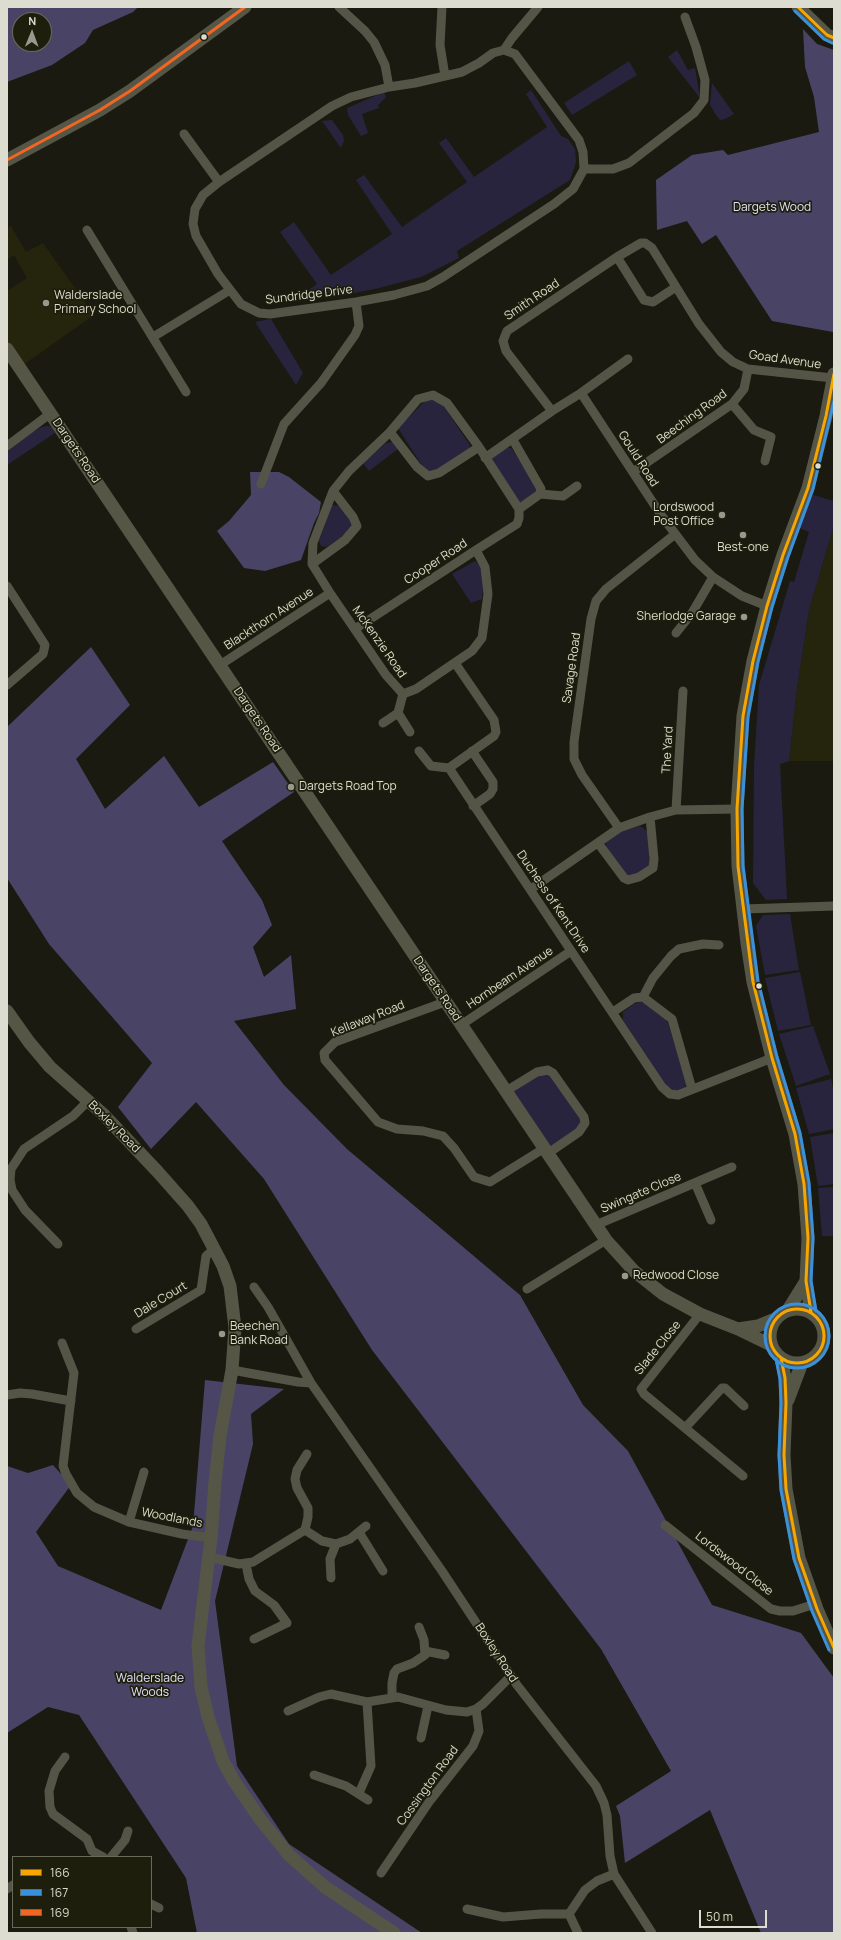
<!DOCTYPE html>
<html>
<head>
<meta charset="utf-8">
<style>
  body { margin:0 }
  #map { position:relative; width:841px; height:1940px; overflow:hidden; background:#1a1a10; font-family:Manrope,sans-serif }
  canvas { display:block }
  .frame { position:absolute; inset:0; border:8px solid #dcdcd0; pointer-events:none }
  .legend { position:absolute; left:12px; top:1856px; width:140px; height:72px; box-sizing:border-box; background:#1e1e0c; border:1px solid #6a6a5a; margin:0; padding:5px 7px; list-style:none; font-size:12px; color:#dcdcd0 }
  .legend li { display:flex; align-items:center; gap:8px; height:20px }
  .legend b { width:20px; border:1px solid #6a6a5a }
  .north { position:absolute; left:12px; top:12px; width:40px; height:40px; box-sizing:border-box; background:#1e1e0c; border:1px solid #6a6a5a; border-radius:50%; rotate:1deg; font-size:11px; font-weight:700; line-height:16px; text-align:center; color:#dcdcd0 }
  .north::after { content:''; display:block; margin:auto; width:14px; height:18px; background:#98988d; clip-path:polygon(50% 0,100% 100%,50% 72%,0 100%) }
  .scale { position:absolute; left:699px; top:1910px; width:68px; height:18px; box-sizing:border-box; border:2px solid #dcdcd0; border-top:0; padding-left:5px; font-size:12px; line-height:14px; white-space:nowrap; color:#dcdcd0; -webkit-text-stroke:3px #1e1e0c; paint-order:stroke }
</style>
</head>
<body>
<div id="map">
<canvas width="841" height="1940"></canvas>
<div class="frame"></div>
<ul class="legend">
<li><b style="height:5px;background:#f7a600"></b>166</li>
<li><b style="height:5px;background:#3a90db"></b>167</li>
<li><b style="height:5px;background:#f26522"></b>169</li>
</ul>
<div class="north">N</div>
<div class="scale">50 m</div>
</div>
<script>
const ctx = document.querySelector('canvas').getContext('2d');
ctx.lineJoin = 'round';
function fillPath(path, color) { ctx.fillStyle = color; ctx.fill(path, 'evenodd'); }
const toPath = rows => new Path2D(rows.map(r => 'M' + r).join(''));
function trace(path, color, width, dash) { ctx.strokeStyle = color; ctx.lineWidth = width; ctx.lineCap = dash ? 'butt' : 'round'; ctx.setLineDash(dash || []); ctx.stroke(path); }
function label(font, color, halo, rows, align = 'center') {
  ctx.font = font + ' Manrope,sans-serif'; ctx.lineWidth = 3.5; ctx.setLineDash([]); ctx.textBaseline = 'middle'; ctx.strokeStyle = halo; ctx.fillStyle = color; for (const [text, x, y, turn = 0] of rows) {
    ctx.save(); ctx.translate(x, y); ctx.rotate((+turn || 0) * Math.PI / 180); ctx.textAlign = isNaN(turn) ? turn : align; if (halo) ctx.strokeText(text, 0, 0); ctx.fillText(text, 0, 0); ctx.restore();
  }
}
const built = toPath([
  [11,226,26,252,43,243,94,315,23,365,7,341,7,291,27,278,14,255,7,260,7,228],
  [834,525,834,761,789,761,797,688,809,610]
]);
const green = toPath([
  [677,50,688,70,695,68,700,98,668,57],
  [629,61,637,75,572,115,564,103],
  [712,83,734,114,725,119,720,120,716,115,710,105],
  [531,90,561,136,568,139,575,149,576,162,570,180,457,251,459,258,421,277,379,288,339,296,325,292,302,295,317,284,280,232,294,222,331,275,392,234,356,180,364,175,402,227,467,182,439,143,446,138,474,177,547,127,526,94],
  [384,92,386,97,378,105,379,108,362,114,368,133,361,136,348,115,347,108],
  [332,120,343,135,344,141,341,148,322,121],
  [271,319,303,373,296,385,255,322],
  [435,399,442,404,470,445,470,451,439,471,426,472,398,428,426,400],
  [47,426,52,427,55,433,7,465,7,452,32,432,42,427],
  [392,442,398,449,369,471,363,463,386,443],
  [507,448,511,448,537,484,539,490,522,502,517,502,492,460,493,455],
  [813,495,834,501,834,525,809,610,797,688,789,761,780,764,787,899,766,900,753,883,754,766,759,685,790,581,794,582,809,532,797,527],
  [332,505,341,506,353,525,350,531,331,544,326,547,321,546,319,541],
  [475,561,482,568,484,578,482,599,471,603,452,574],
  [640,826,647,831,649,840,649,868,636,875,626,875,606,847,606,842,615,834],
  [790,914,799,970,765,975,756,926,763,915],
  [800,972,811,1025,778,1031,765,978],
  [640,1002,646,1003,664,1017,668,1023,687,1083,685,1088,675,1091,666,1085,623,1020,623,1012,634,1004],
  [813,1026,830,1074,796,1086,779,1034],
  [548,1070,585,1123,547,1154,506,1091],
  [831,1079,834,1093,834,1129,809,1134,796,1088],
  [834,1133,834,1184,818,1186,810,1137],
  [834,1187,834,1236,822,1236,818,1188]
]);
const forest = toPath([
  [7,7,138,7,133,12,93,30,85,43,52,65,7,82],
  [20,20,44,20,44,44,20,44],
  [803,29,817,44,834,50,833,332,772,321,716,235,702,244,687,221,657,230,656,180,692,155,723,150,728,155,819,132,814,97,805,67],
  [250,472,279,472,289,477,321,502,319,513,314,523,301,560,265,571,244,568,217,531,229,521,251,495],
  [91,647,130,705,76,759,105,809,164,756,199,807,273,762,294,792,222,841,262,900,272,925,253,947,264,977,291,955,296,1009,234,1021,284,1085,347,1149,520,1295,583,1405,628,1451,712,1605,801,1633,834,1678,834,1933,761,1933,710,1810,625,1863,620,1816,616,1806,671,1771,601,1649,372,1350,264,1179,196,1102,151,1149,118,1107,152,1063,49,944,7,878,7,727],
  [205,1380,284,1389,251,1414,253,1444,215,1601,237,1766,289,1844,422,1933,197,1933,186,1878,79,1715,48,1707,7,1733,7,1466,28,1473,53,1465,71,1485,36,1532,58,1566,161,1610,193,1526]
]);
const street = toPath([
  [339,7,365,31,374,42,385,65,389,87],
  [442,7,440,45,445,76],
  [504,50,515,54,579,140,583,152,584,169,573,189,554,204,443,277,427,286,394,295,356,302,270,314,259,313,241,304,218,274,196,236,193,224,195,209,203,195,219,182,332,106,351,97,389,87,415,83,462,72,479,63,493,53,504,50],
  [504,50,512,38,538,7],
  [184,134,219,182],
  [584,169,613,169,629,163,694,113,704,100,705,80,696,47,685,17],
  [87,230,186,392],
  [617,257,644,300,653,302,676,287],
  [153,337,230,290],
  [581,393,628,359],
  [732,404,754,430,771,437,765,461],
  [552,411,506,351,503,341,507,331,617,257,641,243,645,243,652,248,699,324,721,352,733,362,748,369,833,378],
  [390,432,417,467,428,476,439,473,479,447],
  [513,440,541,489,540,494,519,509],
  [7,446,51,413],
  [485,458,552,411,581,393,661,515,695,560,713,577,742,596,767,606],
  [633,472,732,404,744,389,748,369],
  [261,484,284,424,321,383,355,335,359,326,356,302],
  [540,494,563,496,577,486],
  [312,564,345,540,357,526,353,517,333,491],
  [7,586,45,645,43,654,7,685],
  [355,629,476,550,517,524,519,518,519,509,479,447,447,403,433,395,418,399,390,432,349,471,333,491,313,543,312,564,330,593,386,675,403,694,416,689,472,651,482,638,488,594,485,567,476,550],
  [676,633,692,613,713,577],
  [455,663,494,720,496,732,494,736,449,768,662,1087,670,1094,678,1095,772,1058],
  [220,665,330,593],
  [398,713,403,694],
  [383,723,398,713,410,732],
  [419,751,431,766,449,768],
  [472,751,493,782,493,789,490,794,473,806],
  [676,810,683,691],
  [619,828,582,775,574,759,574,742,591,619,596,601,606,589,674,535],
  [598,843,624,878,628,880,639,877,653,868,654,859,650,817],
  [531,889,619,828,650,817,676,810,737,809],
  [743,909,834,906],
  [643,997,653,978,671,956,679,949,703,944,719,945],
  [445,1002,335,1042,324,1053,325,1060,378,1122,397,1129,423,1131,443,1136,454,1148,474,1177,490,1182,543,1149],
  [613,1012,634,998,643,997,672,1019,692,1089],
  [461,1025,571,951],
  [506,1091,537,1072,548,1070,553,1073,584,1117,585,1123,579,1132,547,1154],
  [695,1183,711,1220],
  [596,1225,732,1167],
  [58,1244,25,1210,12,1190,10,1180,11,1169,24,1149,73,1116,88,1101],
  [254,1287,268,1307,311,1383],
  [527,1289,606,1240],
  [700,1314,641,1389,644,1394,743,1476],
  [136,1329,201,1290,206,1256,215,1248],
  [62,1343,74,1373,63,1466,66,1474,77,1493,94,1507,129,1522,182,1534,211,1538],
  [232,1370,298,1382,311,1383,442,1571,517,1685,596,1786,604,1803,607,1815,610,1856,614,1874,652,1933],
  [7,1395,20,1393,32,1394,71,1401],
  [685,1428,722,1388,725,1388,744,1406],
  [129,1522,144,1472],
  [665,1525,771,1609,780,1611,793,1611,815,1604],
  [305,1530,322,1541,336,1544,350,1539,366,1526],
  [359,1532,383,1571],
  [209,1557,239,1564,253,1562,305,1530,308,1517,308,1508,297,1488,295,1479,297,1470,307,1454],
  [246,1564,249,1579,255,1591,274,1605,287,1623,254,1639],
  [331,1578,330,1559,336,1544],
  [425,1651,445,1655],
  [392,1697,392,1683,394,1673,397,1669,413,1663,425,1655,424,1640,419,1627],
  [288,1711,319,1697,331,1694,367,1702,398,1697,446,1710,467,1712,476,1709,483,1704,511,1676],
  [421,1738,428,1706],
  [65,1757,55,1771,49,1791,50,1807,53,1814,87,1839,92,1851,103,1857],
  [314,1775,346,1786,368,1800],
  [359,1793,371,1766,367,1702],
  [111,1857,125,1840,128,1831],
  [381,1873,429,1802,473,1746,479,1731,476,1709],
  [7,1889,13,1885],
  [151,1904,159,1908],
  [467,1909,503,1917,541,1914,569,1914,585,1890,597,1881,614,1874],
  [569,1914,578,1933],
  [131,1927,133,1933]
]);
const secondary = toPath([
  [798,7,827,35,834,38],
  [7,160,100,110,130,91,245,7],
  [7,349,606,1240,634,1271,663,1294,700,1314,738,1329,771,1345],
  [7,1011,29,1042,50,1067,103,1114,157,1171,188,1206,201,1224,223,1266,230,1286,235,1328,232,1370,220,1436,215,1482,211,1538,198,1646,201,1687,208,1717,223,1761,234,1781,260,1819,289,1855,325,1887,394,1933],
  '770 1336a27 27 0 1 1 54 0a27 27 0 1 1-54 0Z',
  [788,1310,806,1281],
  [811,1312,806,1281,808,1238,804,1184,795,1134,772,1058,753,982,747,943,738,866,737,809,743,716,753,661,767,606,783,555,808,488,826,416,834,374],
  [738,1329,758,1326,775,1319],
  [781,1358,785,1378,786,1403,784,1455,786,1489,799,1558,817,1609,834,1648],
  [788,1400,802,1363]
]);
const bus1 = toPath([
  [798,7,827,35,834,38],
  '770 1336a27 27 0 1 1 54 0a27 27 0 1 1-54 0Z',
  [811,1312,806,1281,808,1238,804,1184,795,1134,772,1058,753,982,738,866,737,809,743,716,753,661,767,606,783,555,808,488,826,416,834,374],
  [781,1358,785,1378,786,1403,784,1455,786,1489,799,1558,817,1609,834,1648]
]);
const bus2 = toPath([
  [795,11,824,39,832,43],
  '765 1336a32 32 0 1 1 64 0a32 32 0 1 1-64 0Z',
  [816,1311,811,1281,813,1238,809,1183,800,1133,777,1057,758,981,743,866,742,809,748,717,758,662,772,607,788,557,813,489,834,401],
  [776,1359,780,1379,781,1403,779,1455,781,1490,794,1559,812,1611,829,1650]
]);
const bus3 = toPath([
  [7,160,100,110,130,91,245,7]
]);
const markers = [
  [204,37,3.5,"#dcdcd0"],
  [46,303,4,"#98988d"],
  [818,466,3.5,"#dcdcd0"],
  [722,515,4,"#98988d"],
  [743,535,4,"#98988d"],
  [744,617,4,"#98988d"],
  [291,787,4,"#98988d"],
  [759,986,3.5,"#dcdcd0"],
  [625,1276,4,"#98988d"],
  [222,1334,4,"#98988d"]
];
const parkNames = [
  ["Dargets Wood",772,208],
  ["Walderslade",150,1679],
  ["Woods",150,1693]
];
const streetNames = [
  ["Sundridge Drive",309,295,-7],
  ["Smith Road",532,300,-34],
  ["Goad Avenue",785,360,8],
  ["Beeching Road",692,417,-36],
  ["Dargets Road",76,451,56],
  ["Gould Road",638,459,57],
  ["Cooper Road",436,562,-33],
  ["Blackthorn Avenue",269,619,-33],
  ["McKenzie Road",379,642,55],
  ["Savage Road",572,668,-82],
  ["Dargets Road",257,720,56],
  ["The Yard",668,750,-87],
  ["Duchess of Kent Drive",553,902,56],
  ["Hornbeam Avenue",510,978,-34],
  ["Dargets Road",437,989,56],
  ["Kellaway Road",368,1019,-22],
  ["Boxley Road",114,1127,45],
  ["Swingate Close",641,1193,-23],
  ["Dale Court",161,1300,-31],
  ["Slade Close",658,1348,-51],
  ["Woodlands",172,1518,11],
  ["Lordswood Close",734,1564,38],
  ["Boxley Road",496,1653,57],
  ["Cossington Road",428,1786,-54]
];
const poiNames = [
  ["Walderslade",54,296],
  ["Primary School",54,310],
  ["Lordswood",714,508,"right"],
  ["Post Office",714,522,"right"],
  ["Best-one",743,548,"center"],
  ["Sherlodge Garage",736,617,"right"],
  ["Dargets Road Top",299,787],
  ["Redwood Close",633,1276],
  ["Beechen",230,1327],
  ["Bank Road",230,1341]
];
fillPath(built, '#25250d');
fillPath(green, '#28243e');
fillPath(forest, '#494466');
trace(street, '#555547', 9);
trace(secondary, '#565647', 13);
trace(bus1, '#f7a600', 3);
trace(bus2, '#3a90db', 3);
trace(bus3, '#f26522', 3);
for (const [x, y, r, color] of markers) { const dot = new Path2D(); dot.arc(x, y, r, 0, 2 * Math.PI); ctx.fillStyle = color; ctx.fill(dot); trace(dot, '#1e1e0c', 1.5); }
label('12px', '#e2e0fc', '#1e1e0c', parkNames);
label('12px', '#dcdcd0', '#1e1e0c', streetNames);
label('12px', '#dcdcd0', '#1e1e0c', poiNames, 'left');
</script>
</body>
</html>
